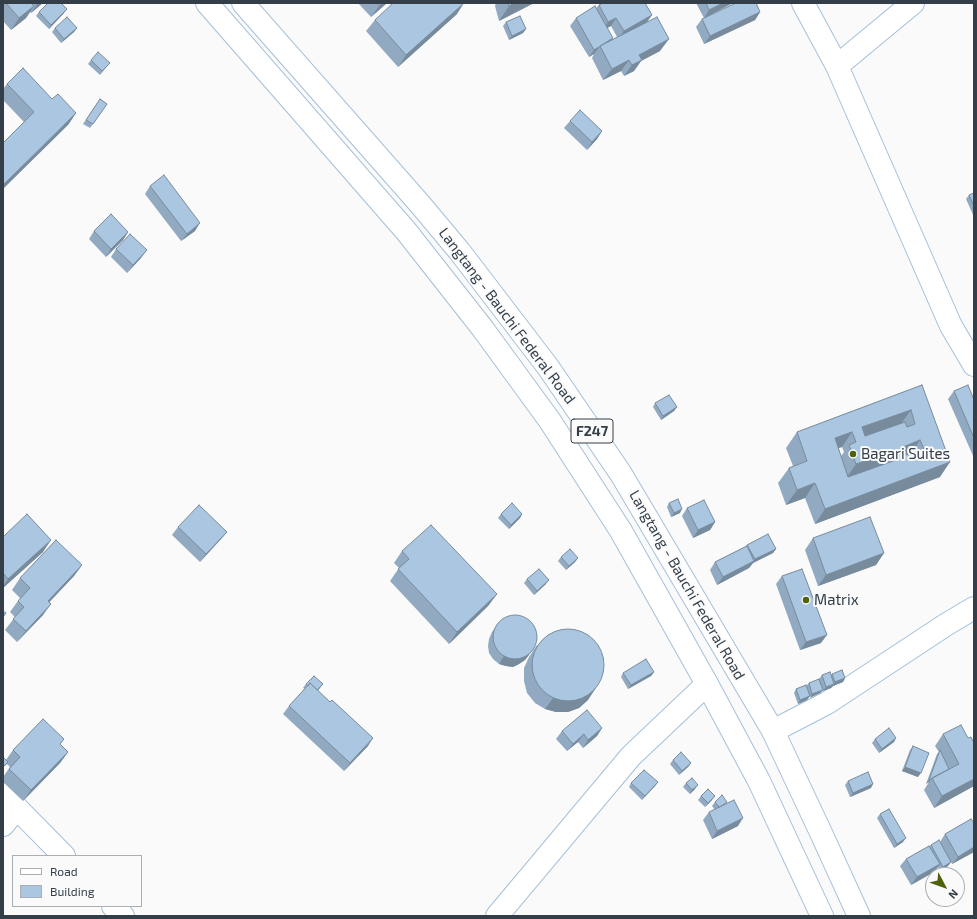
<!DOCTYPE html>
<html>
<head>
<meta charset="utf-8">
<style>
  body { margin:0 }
  #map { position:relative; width:977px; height:919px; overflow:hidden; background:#fafafa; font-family:"Exo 2",sans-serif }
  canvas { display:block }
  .frame { position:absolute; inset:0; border:4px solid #333e49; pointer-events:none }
  .legend { position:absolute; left:12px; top:855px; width:130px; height:52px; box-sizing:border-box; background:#fafafa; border:1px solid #aaafb3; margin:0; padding:5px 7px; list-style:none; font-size:12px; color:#333e49 }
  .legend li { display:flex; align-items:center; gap:8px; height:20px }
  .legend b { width:20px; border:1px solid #aaafb3 }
  .north { position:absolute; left:925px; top:867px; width:40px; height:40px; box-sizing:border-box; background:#fafafa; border:1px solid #aaafb3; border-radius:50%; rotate:131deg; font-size:11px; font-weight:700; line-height:16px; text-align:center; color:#333e49 }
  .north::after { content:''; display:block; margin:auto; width:14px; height:18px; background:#4f6209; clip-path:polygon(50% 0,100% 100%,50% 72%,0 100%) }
</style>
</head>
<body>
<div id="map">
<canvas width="977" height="919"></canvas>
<div class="frame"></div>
<ul class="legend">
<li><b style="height:5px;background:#fff"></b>Road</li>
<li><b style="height:11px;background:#aac6e0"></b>Building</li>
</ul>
<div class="north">N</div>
</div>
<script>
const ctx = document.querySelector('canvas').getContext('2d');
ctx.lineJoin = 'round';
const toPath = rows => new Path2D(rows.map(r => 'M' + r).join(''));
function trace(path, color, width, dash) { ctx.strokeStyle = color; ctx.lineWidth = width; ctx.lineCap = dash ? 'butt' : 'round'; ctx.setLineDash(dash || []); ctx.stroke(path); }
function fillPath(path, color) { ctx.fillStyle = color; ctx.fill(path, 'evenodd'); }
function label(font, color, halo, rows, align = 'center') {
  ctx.font = font + ' "Exo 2",sans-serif'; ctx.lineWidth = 4; ctx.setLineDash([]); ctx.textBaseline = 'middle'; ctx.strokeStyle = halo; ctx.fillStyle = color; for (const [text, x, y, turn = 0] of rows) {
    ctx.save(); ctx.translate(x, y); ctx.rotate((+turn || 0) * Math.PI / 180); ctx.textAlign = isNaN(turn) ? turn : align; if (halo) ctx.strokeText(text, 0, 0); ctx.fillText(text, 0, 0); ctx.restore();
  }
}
const minor = toPath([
  [803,3,837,66,951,326,974,365],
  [837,66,913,3],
  [773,731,827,703,947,624,974,608],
  [3,794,64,856],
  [3,825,17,808],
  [113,906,123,916],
  [497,916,631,756,707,684]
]);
const major = toPath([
  [207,3,406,231,483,329,550,421,621,531,707,684,759,781,822,916],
  [243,3,419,203,460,252,548,367,621,474,773,731,822,835,859,916]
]);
const wall = toPath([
  [3,3,43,3,31,13,30,12,26,18,11,30,3,21],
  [358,3,387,3,371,17],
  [496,3,534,3,499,21,495,6],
  [696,3,733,3,705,18,760,12,755,20,704,44,696,27,702,19,704,18],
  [599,5,652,15,647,22,660,51,641,61,634,71,624,76,621,71,603,80,592,58,594,54,589,57,570,26,576,18,596,8],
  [611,26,617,37,612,40,607,28],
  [39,12,64,13,49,29,36,16],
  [457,14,398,67,366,31,375,20],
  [506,22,526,29,523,33,509,40,503,26],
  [55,28,77,28,74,32,61,43,52,32],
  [91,60,110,63,100,75,88,64],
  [7,84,52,99,76,113,68,125,24,122,3,100,3,89],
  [100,99,107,104,90,128,83,124],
  [570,121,602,131,597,139,587,150,564,128],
  [150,186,195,231,181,241,145,194],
  [974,193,974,217,966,199,969,195],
  [94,231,128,232,123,240,106,257,89,239],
  [116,249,141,258,127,273,111,257],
  [922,385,940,477,815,524,805,498,786,505,778,483,789,468,793,466,786,448,797,432],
  [842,447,844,452,841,456,838,448],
  [954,391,974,400,974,458,948,399],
  [655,403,677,407,674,411,661,420,653,407],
  [669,503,680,513,671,517,667,507],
  [687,508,715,522,710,530,693,538,682,516],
  [501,514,522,514,520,518,509,529,498,518],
  [178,527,227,532,221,539,200,562,172,535],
  [3,537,43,552,3,588],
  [813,538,884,553,876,565,818,586,805,550],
  [747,545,776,549,773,553,753,563,749,568,717,585,710,570,715,562,746,546],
  [402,551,497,594,488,606,449,644,390,581,399,568,394,563],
  [561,557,578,558,575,562,566,570,558,561],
  [82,565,74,576,49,602,43,615,17,642,5,630,15,617,10,612,20,598,12,590,20,578],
  [782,576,821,643,800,650,776,584],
  [527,579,546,584,534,595,524,583],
  [498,624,529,655,525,660,519,664,513,667,506,666,499,664,493,659,489,653,488,646,489,639,492,632],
  [537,645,588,700,579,708,568,712,556,712,545,709,535,703,527,693,524,681,524,668,529,657],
  [654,672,651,676,628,689,621,677,623,673],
  [832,674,845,678,843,682,833,686,831,688,823,691,823,690,820,693,809,697,807,700,798,704,794,693,796,689,806,686,809,683,819,679,822,675,831,675],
  [306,684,323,684,318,691,368,746,344,771,283,714,289,706,305,689,303,688],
  [602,728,597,736,583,748,578,742,567,751,556,739,562,731],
  [943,734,968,738,974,743,974,786,934,808,924,790,929,782,926,784,937,754,939,752,935,746],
  [896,738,894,742,879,753,872,743,875,739],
  [913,746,918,777,902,771,910,750],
  [13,750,68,752,60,763,23,801,3,782,3,777,10,767,7,764,5,766,6,760],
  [673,760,691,763,688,767,679,775,670,764],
  [848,781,871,788,850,797,845,785],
  [658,782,655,786,642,800,629,787,631,783],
  [686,783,695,789,690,794,683,787],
  [701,796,712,800,705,807,698,800],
  [715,802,726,804,738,826,712,839,703,820,709,812,715,810,712,806],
  [880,814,903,842,894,848,877,818],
  [974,823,974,852,952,864,951,862,948,866,940,871,938,867,934,872,911,885,900,866,906,859,929,847,931,845,940,842,945,834]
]);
const shadedWall = toPath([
  [38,3,43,3,31,13],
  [382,3,387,3,371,17,379,6],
  [464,3,457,14,398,67,406,55],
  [514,3,534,3,499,21,509,6],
  [723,3,733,3,704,18,709,10],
  [34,6,26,18,11,30,19,18],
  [67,9,64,13,49,29,51,25],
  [760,12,755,20,704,44,710,36],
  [652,15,646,23,618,39,624,31],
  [616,18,611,26,603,30,608,22],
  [77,28,74,32,61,43,64,39],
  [526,29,523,33,509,40,512,36],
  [613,38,608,46,600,46,594,54,589,57,594,50],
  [669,39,660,51,641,61,634,71,624,76,639,55],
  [629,60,621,71,603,80,612,69],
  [76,113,68,125,3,189,3,185],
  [602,131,597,139,587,150,592,142],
  [200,223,195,231,181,241,187,234],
  [128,232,123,240,106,257,111,249],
  [147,250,141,258,127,273,133,265],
  [677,407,674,411,661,420,663,416],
  [911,410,900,425,855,441,862,427],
  [852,432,842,447,824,453,835,438],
  [920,440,910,456,896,461,903,447],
  [893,451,882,466,845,480,856,464],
  [950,462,940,477,815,524,825,509],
  [815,483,805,498,786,505,797,490],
  [682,509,680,513,671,517,674,513],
  [522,514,520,518,509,529,511,525],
  [715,522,710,530,693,538,698,530],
  [227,532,221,539,200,562,206,554],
  [51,540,43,552,3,588,3,587,8,579],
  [776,549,773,553,753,563,749,568,717,585,723,577,753,561,755,559],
  [884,553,876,565,818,586,826,575],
  [578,558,575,562,566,570,569,566],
  [82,565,74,576,40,612,48,601],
  [549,580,546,584,534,595,537,591],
  [497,594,488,606,449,644,457,632],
  [51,604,43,615,17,642,26,631],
  [827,635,821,643,800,650,806,642],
  [535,647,525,660,519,664,513,667,506,666,499,664,504,656],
  [654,672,651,676,628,689,631,685],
  [845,678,843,682,833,686,831,688,823,691,826,687,833,685,835,682],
  [596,688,588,700,579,708,568,712,556,712,545,709,553,698],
  [823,690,820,693,810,698,812,694],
  [810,696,807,700,798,704,800,700],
  [602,728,597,736,583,748,588,740],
  [584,734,578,742,567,751,573,744],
  [373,738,368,746,344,771,350,763],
  [896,738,894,742,879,753,882,749],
  [68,752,60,763,23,801,31,790],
  [691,763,688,767,679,775,682,771],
  [905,767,921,773,918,777,902,771],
  [932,778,929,782,926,784,929,780],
  [974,779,974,786,934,808,942,796],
  [658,782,655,786,642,800,645,796],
  [873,784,871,788,850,797,853,793],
  [698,785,695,789,690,794,692,790],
  [715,796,712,800,705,807,708,803],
  [743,818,738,826,712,839,717,831],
  [906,838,903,842,894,848,897,844],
  [974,847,974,852,952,864,958,857],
  [951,862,948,866,940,871,943,867],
  [940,864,934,872,911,885,917,877]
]);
const building = toPath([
  [6,3,31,3,34,6,19,18,6,3],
  [48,3,61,3,67,9,51,25,39,12,48,3],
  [377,3,382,3,379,6,377,3],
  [393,3,464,3,406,55,375,20,393,3],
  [508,3,514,3,509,6,508,3],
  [603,3,645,3,652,15,624,31,616,18,608,22,599,5,603,3],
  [706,3,723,3,709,10,706,3],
  [736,3,756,3,760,12,710,36,702,19,736,3],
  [595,6,613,38,594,50,576,18,595,6],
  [520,16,526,29,512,36,506,22,520,16],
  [67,17,77,28,64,39,55,28,67,17],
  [657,17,669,39,639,55,642,60,632,65,629,60,612,69,600,46,657,17],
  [98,52,110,63,102,71,91,60,98,52],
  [23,68,52,99,58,94,76,113,3,185,3,143,34,112,7,84,23,68],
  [100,99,107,104,93,124,86,120,100,99],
  [580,110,602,131,592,142,570,121,580,110],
  [164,175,200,223,187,234,150,186,164,175],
  [974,193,974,206,969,195,974,193],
  [111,214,128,232,111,249,94,231,111,214],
  [130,234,147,250,133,265,116,249,130,234],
  [922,385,950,462,825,509,815,483,797,490,789,468,807,461,797,432,922,385],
  [911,410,915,424,907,427,905,422,865,436,862,427,911,410],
  [852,432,856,442,849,445,856,464,893,451,896,460,848,477,835,438,852,432],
  [920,440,924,449,906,455,903,447,920,440],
  [968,385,974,400,974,438,954,391,968,385],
  [669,395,677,407,663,416,655,403,669,395],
  [678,499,682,509,674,513,669,503,678,499],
  [704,500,715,522,698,530,687,508,704,500],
  [512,503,522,514,511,525,501,514,512,503],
  [199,505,227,532,206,554,178,527,199,505],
  [27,514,51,540,8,579,3,573,3,537,27,514],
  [870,517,884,553,826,575,813,538,870,517],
  [431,525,497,594,457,632,398,569,409,559,402,551,431,525],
  [768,534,776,549,755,559,747,545,768,534],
  [56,540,82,565,48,601,51,604,26,631,13,619,24,607,18,601,30,588,20,578,56,540],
  [747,546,754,561,723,577,715,562,747,546],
  [570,549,578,558,569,566,561,557,570,549],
  [539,569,549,580,537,591,527,579,539,569],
  [802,569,827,635,806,642,782,576,802,569],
  [3,611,6,613,3,617,3,611],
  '493 637a22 22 0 1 1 44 0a22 22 0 1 1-44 0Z',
  '532 665a36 36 0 1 1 72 0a36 36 0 1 1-72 0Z',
  [646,659,654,672,631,685,623,673,646,659],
  [842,670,845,678,835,682,832,674,842,670],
  [830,672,834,684,826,687,822,675,830,672],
  [314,676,323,684,317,690,310,683,308,686,306,684,314,676],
  [819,679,823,690,812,694,809,683,819,679],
  [310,683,330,702,332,700,373,738,350,763,289,706,310,683],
  [806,685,810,696,800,700,796,689,806,685],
  [587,710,602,728,588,740,584,734,573,744,562,731,587,710],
  [43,719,64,739,60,744,68,752,31,790,9,769,20,757,13,750,43,719],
  [961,725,968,738,971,737,974,743,974,779,942,796,932,778,959,764,943,734,961,725],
  [889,728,896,738,882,749,875,739,889,728],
  [913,746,929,753,921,773,905,767,913,746],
  [940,750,949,769,929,780,940,750],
  [681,752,691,763,682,771,673,760,681,752],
  [3,757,8,762,3,767,3,757],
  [644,770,658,782,645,796,631,783,644,770],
  [868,772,873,784,853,793,848,781,868,772],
  [692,778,698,785,692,790,686,783,692,778],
  [708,789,715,796,708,803,701,796,708,789],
  [722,795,727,802,723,805,719,807,715,802,722,795],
  [734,800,743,818,717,831,709,812,734,800],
  [889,809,906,838,897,844,880,814,889,809],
  [971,819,974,823,974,847,958,857,945,834,971,819],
  [939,840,951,862,943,867,931,845,939,840],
  [929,846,940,864,917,877,906,859,929,846]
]);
const markers = [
  [853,454,4,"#4f6209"],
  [806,600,4,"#4f6209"]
];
const shields = [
  [592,431,42]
];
const shieldNames = [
  ["F247",592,431]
];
const streetNames = [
  ["Langtang - Bauchi Federal Road",507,316,53],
  ["Langtang - Bauchi Federal Road",687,585,60]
];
const poiNames = [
  ["Bagari Suites",861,454],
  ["Matrix",814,600]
];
trace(minor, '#a4c0da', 24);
trace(major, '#a4c0da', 24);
trace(minor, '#fff', 22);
trace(major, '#fff', 22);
fillPath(wall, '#92aac1');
fillPath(shadedWall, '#778b9d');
fillPath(building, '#aac6e0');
trace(building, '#778b9d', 1);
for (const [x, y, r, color] of markers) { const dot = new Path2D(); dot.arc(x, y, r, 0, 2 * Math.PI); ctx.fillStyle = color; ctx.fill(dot); trace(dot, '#fafafa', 1.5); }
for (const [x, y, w] of shields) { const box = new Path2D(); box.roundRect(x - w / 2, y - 12, w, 24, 3); ctx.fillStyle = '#fafafa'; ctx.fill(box); trace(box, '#333e49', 1); }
label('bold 14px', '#333e49', null, shieldNames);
label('15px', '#333e49', '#fafafa', streetNames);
label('15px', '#333e49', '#fafafa', poiNames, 'left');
</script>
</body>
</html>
